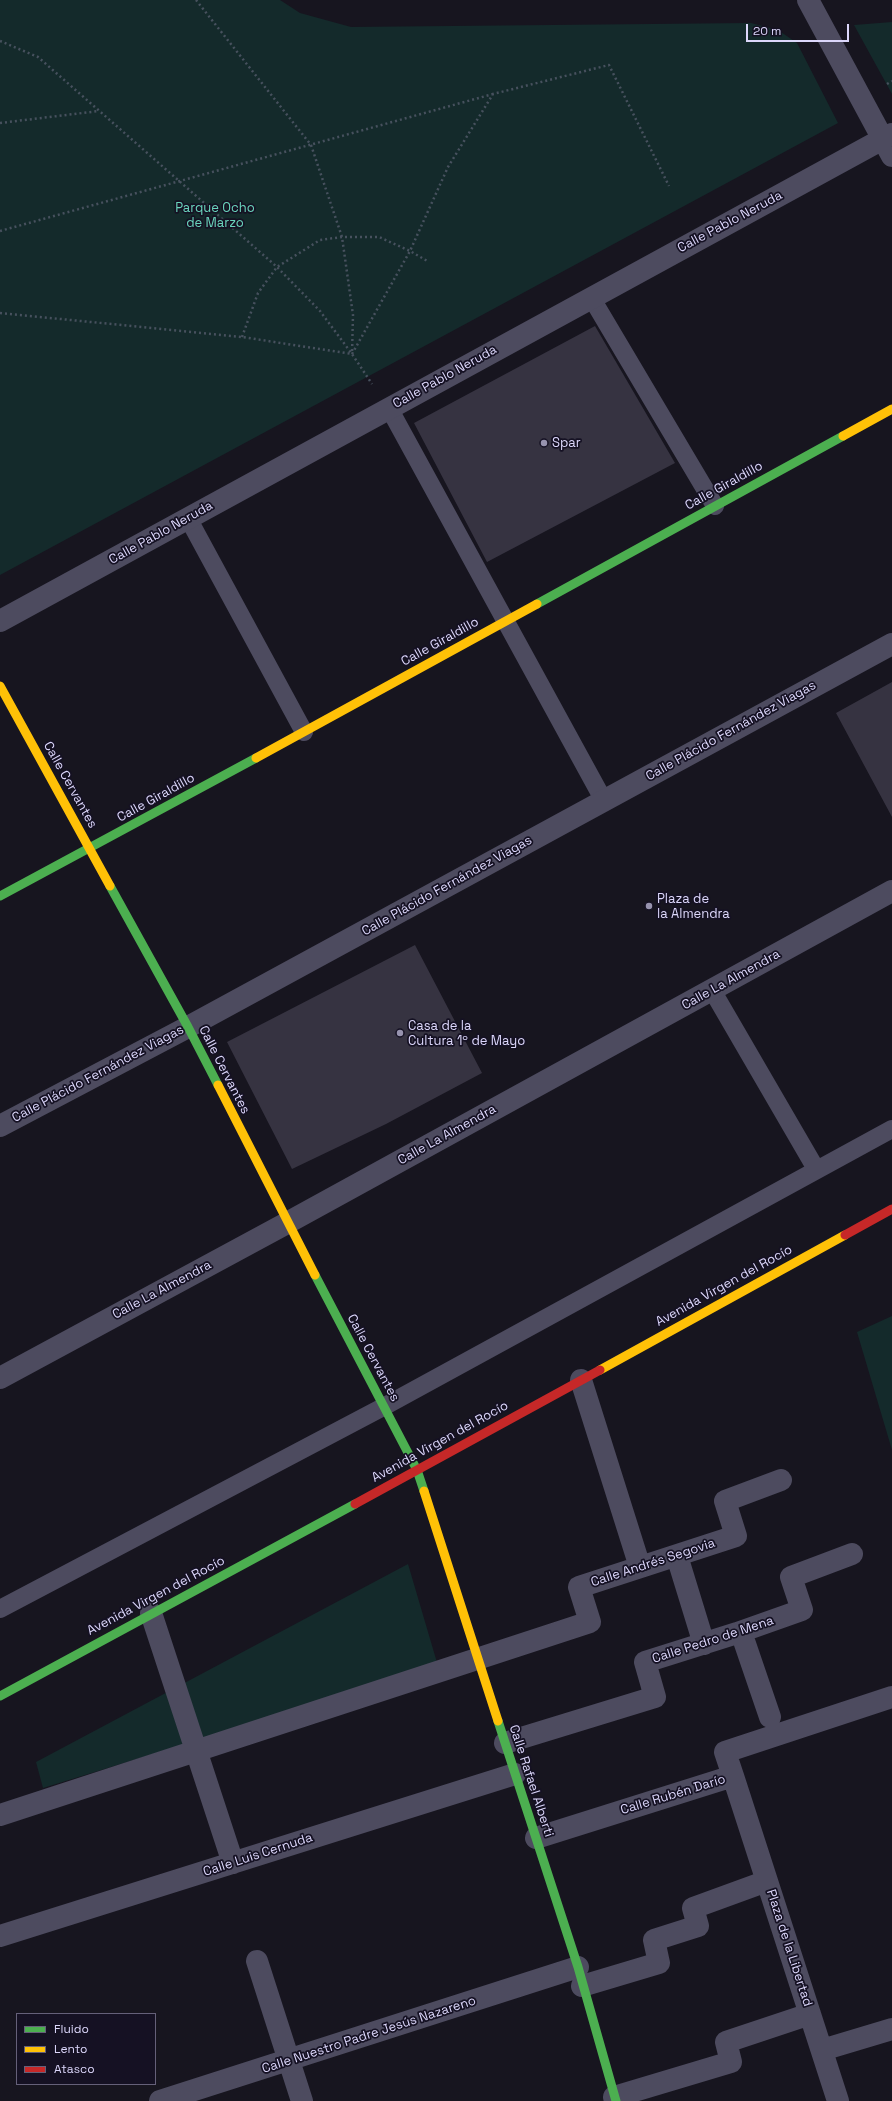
<!DOCTYPE html>
<html>
<head>
<meta charset="utf-8">
<style>
  body { margin:0 }
  #map { position:relative; width:892px; height:2101px; overflow:hidden; background:#17151f; font-family:"Space Grotesk",sans-serif }
  canvas { display:block }
  .legend { position:absolute; left:16px; top:2013px; width:140px; height:72px; box-sizing:border-box; background:#151123; border:1px solid #656079; margin:0; padding:5px 7px; list-style:none; font-size:12px; color:#dcd7fb }
  .legend li { display:flex; align-items:center; gap:8px; height:20px }
  .legend b { width:20px; border:1px solid #656079 }
  .scale { position:absolute; left:746px; top:24px; width:103px; height:18px; box-sizing:border-box; border:2px solid #dcd7fb; border-top:0; padding-left:5px; font-size:12px; line-height:14px; white-space:nowrap; color:#dcd7fb; -webkit-text-stroke:3px #151123; paint-order:stroke }
</style>
</head>
<body>
<div id="map">
<canvas width="892" height="2101"></canvas>
<ul class="legend">
<li><b style="height:5px;background:#4caf50"></b>Fluido</li>
<li><b style="height:5px;background:#ffc107"></b>Lento</li>
<li><b style="height:5px;background:#c62828"></b>Atasco</li>
</ul>
<div class="scale">20 m</div>
</div>
<script>
const ctx = document.querySelector('canvas').getContext('2d');
ctx.lineJoin = 'round';
function fillPath(path, color) { ctx.fillStyle = color; ctx.fill(path, 'evenodd'); }
const toPath = rows => new Path2D(rows.map(r => 'M' + r).join(''));
function trace(path, color, width, dash) { ctx.strokeStyle = color; ctx.lineWidth = width; ctx.lineCap = dash ? 'butt' : 'round'; ctx.setLineDash(dash || []); ctx.stroke(path); }
function label(font, color, halo, rows, align = 'center') {
  ctx.font = font + ' "Space Grotesk",sans-serif'; ctx.lineWidth = 3.5; ctx.setLineDash([]); ctx.textBaseline = 'middle'; ctx.strokeStyle = halo; ctx.fillStyle = color; for (const [text, x, y, turn = 0] of rows) {
    ctx.save(); ctx.translate(x, y); ctx.rotate((+turn || 0) * Math.PI / 180); ctx.textAlign = isNaN(turn) ? turn : align; if (halo) ctx.strokeText(text, 0, 0); ctx.fillText(text, 0, 0); ctx.restore();
  }
}
const green = toPath([
  [0,0,280,0,300,13,351,27,751,23,778,30,797,43,838,123,0,575],
  [892,22,892,94,854,25],
  [892,1316,892,1450,857,1332],
  [408,1564,438,1666,43,1788,36,1762]
]);
const building = toPath([
  [595,326,675,463,487,562,414,423],
  [892,682,892,817,836,713],
  [415,945,482,1073,386,1124,292,1169,227,1042]
]);
const path = toPath([
  [196,0,311,145,342,237,353,315,352,354],
  [0,41,38,57,277,267,320,311,352,354],
  [887,84,892,81],
  [0,123,99,111],
  [0,231,493,94],
  [0,313,242,337,352,354,372,384],
  [242,337,258,293,277,267,320,240,342,237,379,237,410,251,429,262],
  [352,354,410,251,448,167,493,94,609,65,669,186]
]);
const lane = toPath([
  [591,297,715,506],
  [389,408,604,801],
  [188,518,304,732],
  [712,990,816,1169],
  [0,1609,385,1406,892,1129]
]);
const street = toPath([
  [808,0,892,156],
  [0,621,892,134],
  [0,1126,188,1027,892,644],
  [0,1378,287,1223,892,891],
  [581,1380,640,1567],
  [677,1556,704,1644],
  [151,1613,233,1863],
  [741,1632,770,1717],
  [505,1743,655,1697,645,1662,737,1633,802,1610,791,1577,852,1554],
  [733,1776,838,2101],
  [0,1815,590,1622,579,1587,736,1536,725,1501,781,1480],
  [536,1838,733,1776,725,1752,892,1697],
  [0,1936,515,1774],
  [257,1961,302,2101],
  [582,1986,659,1963,654,1940,698,1926,693,1908,767,1881],
  [822,2050,892,2029],
  [614,2097,731,2062,726,2042,810,2014],
  [160,2101,578,1967]
]);
const fast = toPath([
  [537,604,843,436],
  [110,886,188,1027,218,1085],
  [0,896,256,758],
  [315,1275,417,1470,424,1491],
  [0,1696,355,1504],
  [498,1721,578,1967,616,2101]
]);
const slow = toPath([
  [843,436,892,409],
  [0,686,110,886],
  [256,758,537,604],
  [218,1085,315,1275],
  [600,1370,845,1235],
  [424,1491,498,1721]
]);
const jam = toPath([
  [845,1235,892,1209],
  [355,1504,600,1370]
]);
const markers = [
  [544,443,4,"#9793ae"],
  [649,906,4,"#9793ae"],
  [400,1033,4,"#9793ae"]
];
const parkNames = [
  ["Parque Ocho",215,208],
  ["de Marzo",215,223]
];
const streetNames = [
  ["Calle Pablo Neruda",730,222,-28],
  ["Calle Pablo Neruda",445,377,-29],
  ["Calle Giraldillo",724,486,-29],
  ["Calle Pablo Neruda",161,533,-29],
  ["Calle Giraldillo",440,642,-29],
  ["Calle Plácido Fernández Viagas",731,731,-29],
  ["Calle Cervantes",70,785,61],
  ["Calle Giraldillo",156,798,-29],
  ["Calle Plácido Fernández Viagas",447,886,-29],
  ["Calle La Almendra",731,980,-29],
  ["Calle Cervantes",224,1070,63],
  ["Calle Plácido Fernández Viagas",98,1074,-28],
  ["Calle La Almendra",447,1135,-29],
  ["Avenida Virgen del Rocío",724,1286,-29],
  ["Calle La Almendra",162,1290,-28],
  ["Calle Cervantes",373,1358,62],
  ["Avenida Virgen del Rocío",440,1442,-29],
  ["Calle Andrés Segovia",653,1563,-18],
  ["Avenida Virgen del Rocío",156,1596,-28],
  ["Calle Pedro de Mena",713,1640,-18],
  ["Calle Rafael Alberti",531,1781,72],
  ["Calle Rubén Darío",673,1795,-17],
  ["Calle Luis Cernuda",258,1855,-18],
  ["Plaza de la Libertad",789,1948,72],
  ["Calle Nuestro Padre Jesús Nazareno",369,2035,-18]
];
const poiNames = [
  ["Spar",552,443],
  ["Plaza de",657,899],
  ["la Almendra",657,914],
  ["Casa de la",408,1026],
  ["Cultura 1º de Mayo",408,1041]
];
fillPath(green, '#142a2b');
fillPath(building, '#363341');
trace(path, '#47515e', 2.5, [2, 3]);
trace(lane, '#4d4b5f', 18);
trace(street, '#4d4b5f', 22);
trace(fast, '#4caf50', 9);
trace(slow, '#ffc107', 9);
trace(jam, '#c62828', 9);
for (const [x, y, r, color] of markers) { const dot = new Path2D(); dot.arc(x, y, r, 0, 2 * Math.PI); ctx.fillStyle = color; ctx.fill(dot); trace(dot, '#151123', 1.5); }
label('13px', '#6ad5bd', '#151123', parkNames);
label('13px', '#dcd7fb', '#151123', streetNames);
label('13px', '#dcd7fb', '#151123', poiNames, 'left');
</script>
</body>
</html>
